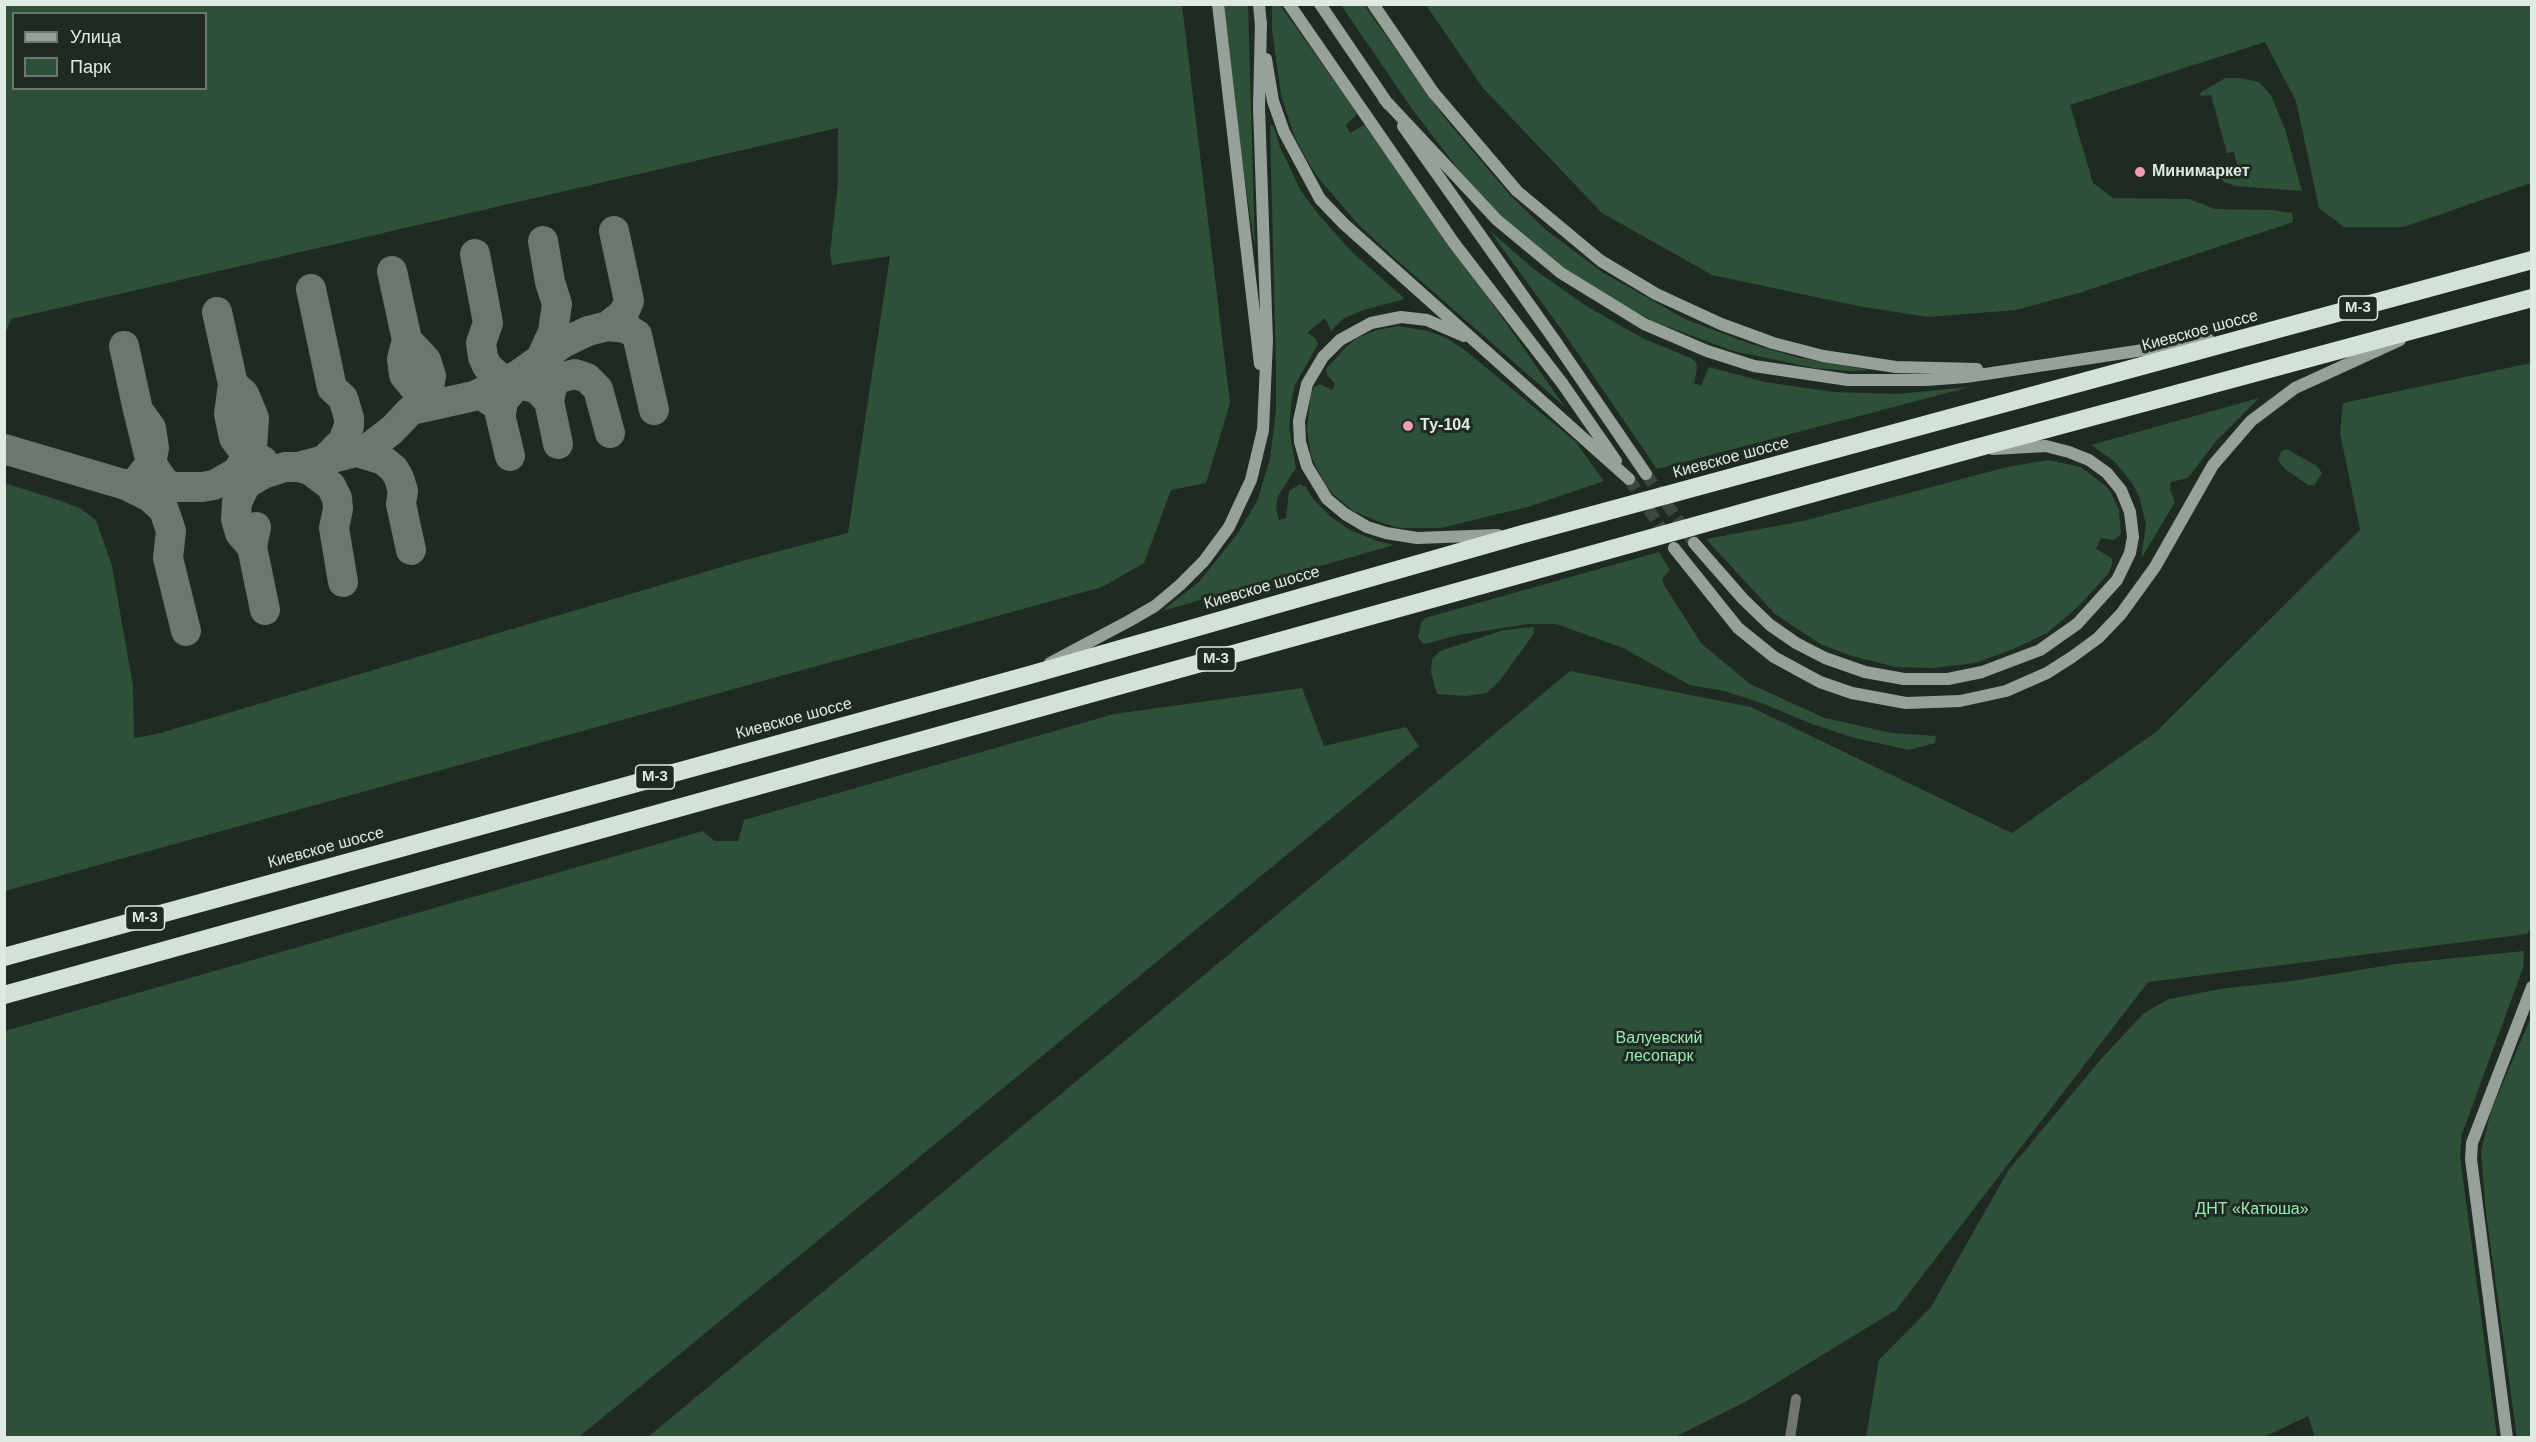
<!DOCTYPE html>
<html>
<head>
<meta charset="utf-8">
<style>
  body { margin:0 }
  #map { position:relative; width:2536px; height:1442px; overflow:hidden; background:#1f2b22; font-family:Helvetica,sans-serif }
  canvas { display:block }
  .frame { position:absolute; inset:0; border:6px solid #e1e9e3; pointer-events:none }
  .legend { position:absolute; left:12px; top:12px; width:195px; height:78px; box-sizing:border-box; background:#1f2b22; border:2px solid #6d776f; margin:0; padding:8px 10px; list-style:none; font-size:18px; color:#e1e9e3 }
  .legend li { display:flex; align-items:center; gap:12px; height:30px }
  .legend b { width:30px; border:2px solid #6d776f }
</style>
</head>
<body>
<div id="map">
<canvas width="2536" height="1442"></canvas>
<div class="frame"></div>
<ul class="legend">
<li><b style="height:8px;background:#97a199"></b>Улица</li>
<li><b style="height:16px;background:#2e4f38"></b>Парк</li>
</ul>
</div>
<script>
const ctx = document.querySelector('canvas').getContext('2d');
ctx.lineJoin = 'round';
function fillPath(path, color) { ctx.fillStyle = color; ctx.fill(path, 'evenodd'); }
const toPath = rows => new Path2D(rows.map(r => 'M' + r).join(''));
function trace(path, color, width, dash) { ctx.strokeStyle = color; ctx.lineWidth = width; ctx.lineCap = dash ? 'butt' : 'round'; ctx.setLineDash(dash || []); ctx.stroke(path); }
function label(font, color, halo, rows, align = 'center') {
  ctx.font = font + ' Helvetica,sans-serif'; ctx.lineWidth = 6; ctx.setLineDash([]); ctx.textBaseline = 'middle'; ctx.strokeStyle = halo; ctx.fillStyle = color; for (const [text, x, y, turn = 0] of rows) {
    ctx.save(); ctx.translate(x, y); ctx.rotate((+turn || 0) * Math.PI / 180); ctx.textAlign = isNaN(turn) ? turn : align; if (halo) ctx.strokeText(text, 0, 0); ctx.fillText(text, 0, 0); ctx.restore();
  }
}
const green = toPath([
  [5,4,1182,5,1230,403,1206,483,1171,490,1144,563,1102,587,5,891,5,483,64,502,81,509,96,520,112,566,133,686,134,738,157,734,742,561,848,533,890,256,832,265,830,253,838,183,838,128,11,319,5,334],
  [14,14,206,14,206,88,14,88],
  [1224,5,1248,5,1255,249,1242,161],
  [1272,5,1280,5,1353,107,1357,114,1346,125,1350,133,1364,125,1368,127,1565,407,1391,255,1358,224,1320,180,1306,159,1294,135,1281,95,1272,30],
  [1341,5,1364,5,1444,117,1510,195,1546,230,1602,272,1685,319,1751,344,1800,358,1870,370,1850,371,1814,368,1733,351,1655,322,1623,306,1587,284,1544,254,1509,224,1468,182,1412,109],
  [1426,5,2531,5,2531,183,2404,227,2344,227,2319,208,2296,101,2265,42,2070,105,2093,183,2113,198,2189,199,2215,209,2272,210,2292,213,2293,222,2082,292,2016,310,1928,317,1858,306,1712,275,1602,213,1483,88],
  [2225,78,2239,78,2259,82,2271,95,2285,129,2302,191,2235,186,2224,182,2217,174,2238,168,2234,152,2227,153,2211,95,2201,96,2200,93],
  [1270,125,1273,125,1280,147,1301,191,1319,215,1352,252,1405,299,1363,310,1343,319,1331,331,1325,318,1307,333,1315,338,1318,344,1295,385,1292,398,1289,428,1296,468,1278,496,1276,508,1279,520,1286,518,1289,491,1300,484,1306,487,1313,499,1330,516,1350,530,1377,541,1394,545,1162,611,1199,582,1238,533,1257,501,1270,459,1276,410,1276,368],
  [1489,230,1535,270,1588,307,1644,339,1691,358,1696,362,1697,368,1694,383,1701,386,1709,367,1765,382,1833,392,1897,394,1970,387,1657,469,1564,333],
  [1398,326,1428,331,1447,338,1466,351,1575,441,1604,481,1531,506,1441,528,1400,528,1382,523,1353,511,1333,494,1325,484,1311,456,1307,430,1310,396,1314,387,1320,384,1332,390,1335,384,1327,375,1326,369,1346,347,1357,338,1377,330],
  [2531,363,2532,927,2527,934,2148,982,1896,1310,1747,1401,1673,1438,648,1437,1570,671,1751,707,2012,833,2156,732,2360,530,2340,433,2343,403],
  [2259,398,2216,441,2188,478,2171,482,2170,489,2175,502,2141,559,2146,524,2139,496,2132,483,2114,461,2091,445],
  [2286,449,2317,466,2322,473,2314,486,2308,485,2285,469,2278,460,2281,452],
  [2048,460,2081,467,2107,487,2111,493,2119,510,2121,534,2114,540,2101,538,2096,549,2112,558,2112,564,2108,574,2078,607,2047,633,2011,650,1975,663,1933,668,1896,667,1855,657,1822,645,1775,614,1706,539,1803,521,2007,467],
  [1659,552,1670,570,1662,579,1664,585,1701,643,1750,684,1825,718,1891,733,1936,736,1935,743,1909,750,1851,737,1812,724,1764,704,1724,691,1690,685,1621,647,1556,624,1528,624,1458,635,1429,643,1423,644,1418,637,1421,623,1425,618],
  [1534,627,1533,635,1498,683,1486,693,1467,696,1437,694,1431,672,1432,659,1440,651,1504,630],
  [1302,688,1324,746,1406,727,1419,746,579,1437,5,1437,5,1031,703,831,715,841,738,841,744,820,1114,714],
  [2524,951,2523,968,2462,1134,2460,1156,2497,1437,2315,1437,2308,1416,2262,1438,1866,1437,1879,1360,1931,1307,2008,1171,2102,1058,2144,1013,2169,999,2220,989,2292,981,2396,964],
  [2531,1017,2532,1437,2517,1438,2486,1213,2481,1151,2491,1111]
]);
const taxiway = toPath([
  [475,254,488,323,481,343,483,357,487,366,499,377,521,385],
  [392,271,407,340,402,359,404,375,418,392,437,404],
  [311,289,332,388,343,398,349,418,349,426,343,441,324,460],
  [608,326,624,313,629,301,614,231],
  [407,340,426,360,431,376,427,399,422,407],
  [541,358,553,332,557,304,550,282,543,241],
  [233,384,229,414,234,438,243,450,263,461],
  [489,400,498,406,510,456],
  [549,401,552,386,559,378,575,374,587,378,598,389,610,433],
  [138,410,151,463,164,482,173,487,202,487,214,485,237,472,252,448,254,418,244,394,233,384,217,312],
  [501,414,503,401,514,388,521,385,536,388,549,401,558,444],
  [4,449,126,485,137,481,151,463,154,448,151,428,138,410,124,346],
  [357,452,383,460,394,469,399,478,403,491,401,504,411,550],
  [298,467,367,449,392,430,411,410,474,396,518,375,563,343,588,331,608,326,626,328,637,335,654,410],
  [126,485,150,497,164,510,171,531,168,558,186,631],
  [256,527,252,547,265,610],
  [252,547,240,533,236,519,237,502,246,484,263,474,285,467,298,467,310,470,331,486,337,498,338,509,334,528,343,582]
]);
const secondaryTunnel = toPath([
  [1646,474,1694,543],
  [1629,479,1668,539]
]);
const street = toPath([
  [1790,1438,1796,1399]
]);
const secondary = toPath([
  [1218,4,1260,364],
  [1259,4,1261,27],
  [1289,4,1454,243,1562,383,1616,461],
  [1320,4,1388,104],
  [1373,4,1433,92,1517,191,1601,261,1656,294,1721,324,1773,343,1823,356,1896,367,1977,369],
  [1266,59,1273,101,1284,132,1320,199,1344,224,1629,479],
  [1384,99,1497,220,1561,273,1644,324,1707,351,1754,366,1848,380,1926,380,1966,377,2209,340],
  [1403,126,1553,338,1646,474],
  [1464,336,1427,320,1401,317,1371,323,1340,340,1323,357,1307,384,1299,421,1300,442,1307,466,1327,499,1345,514,1367,527,1386,533,1417,538,1498,535],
  [1694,543,1743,599,1770,625,1796,643,1825,658,1865,672,1904,679,1948,679,1982,672,2040,650,2077,624,2117,580,2130,553,2133,537,2130,512,2121,490,2107,473,2089,460,2069,452,2046,446,1993,449],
  [1674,548,1738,628,1774,657,1820,682,1852,693,1906,703,1960,701,2006,691,2047,673,2072,657,2098,638,2121,614,2155,567,2213,465,2251,421,2295,388,2400,340],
  [1050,663,1129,621,1155,606,1180,585,1204,561,1229,527,1251,480,1263,430,1267,341,1259,107,1261,22],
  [2507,1438,2471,1159,2472,1143,2532,987]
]);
const highway = toPath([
  [4,957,1026,676,1523,534,2532,260],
  [4,995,1965,451,2532,298]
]);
const markers = [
  [2140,172,6,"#f19ab1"],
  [1408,426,6,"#f19ab1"]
];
const shields = [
  [2358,308,39],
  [1216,659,39],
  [655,777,39],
  [145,918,39]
];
const shieldNames = [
  ["М-3",2358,308],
  ["М-3",1216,659],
  ["М-3",655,777],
  ["М-3",145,918]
];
const poiNames = [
  ["Минимаркет",2152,172],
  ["Ту-104",1420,426]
];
const streetNames = [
  ["Киевское шоссе",2200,331,-15],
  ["Киевское шоссе",1731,458,-15],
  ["Киевское шоссе",1262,588,-16],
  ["Киевское шоссе",794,719,-15],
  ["Киевское шоссе",326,848,-15]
];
const parkNames = [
  ["Валуевский",1659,1039],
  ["лесопарк",1659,1057],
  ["ДНТ «Катюша»",2252,1210]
];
fillPath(green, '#2e4f38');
trace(taxiway, '#6c776f', 30);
trace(secondaryTunnel, '#3c483f', 12, [12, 6]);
trace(street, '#6f7570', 10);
trace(secondary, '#97a199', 12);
trace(highway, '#d2e2d6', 18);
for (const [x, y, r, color] of markers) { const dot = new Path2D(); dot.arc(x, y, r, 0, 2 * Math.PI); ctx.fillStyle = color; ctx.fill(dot); trace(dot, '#1f2b22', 2); }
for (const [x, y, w] of shields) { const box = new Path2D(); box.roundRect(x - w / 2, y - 12, w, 24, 4.5); ctx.fillStyle = '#1f2b22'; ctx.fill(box); trace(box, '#e1e9e3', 1.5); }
label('bold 15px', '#e1e9e3', null, shieldNames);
label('bold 16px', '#e1e9e3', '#1f2b22', poiNames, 'left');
label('16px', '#e1e9e3', '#1f2b22', streetNames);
label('16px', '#97ebb0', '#1f2b22', parkNames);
</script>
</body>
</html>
